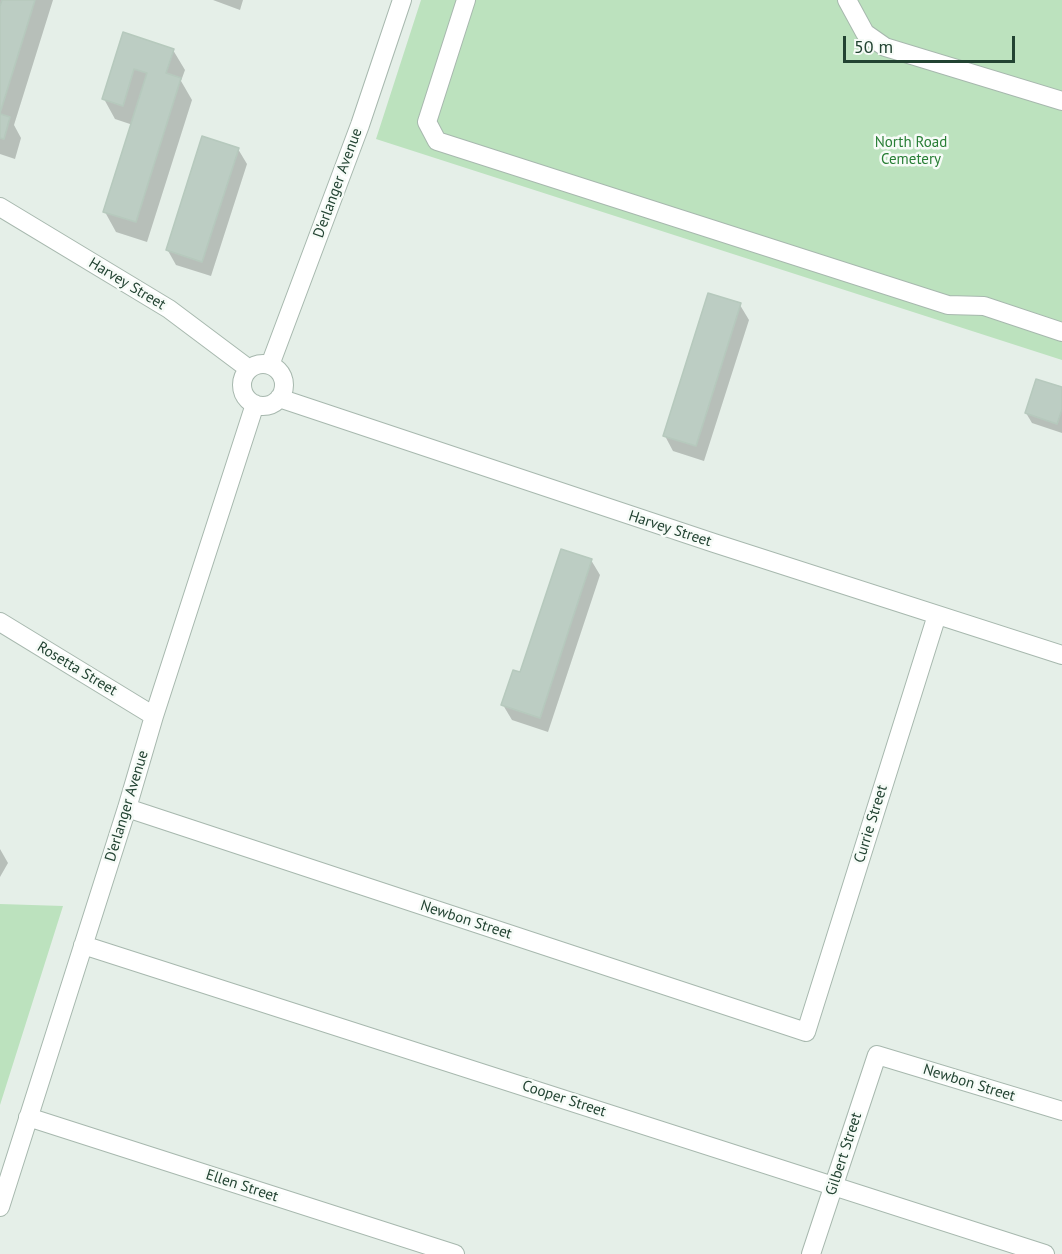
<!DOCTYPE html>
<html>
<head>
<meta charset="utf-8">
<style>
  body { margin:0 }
  #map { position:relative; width:1062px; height:1254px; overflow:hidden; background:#e5efe8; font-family:"PT Sans",sans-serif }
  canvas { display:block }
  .scale { position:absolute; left:843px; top:36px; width:172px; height:27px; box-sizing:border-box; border:3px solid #224332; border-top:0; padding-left:8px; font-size:18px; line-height:21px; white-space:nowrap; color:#224332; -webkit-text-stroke:4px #f6fbf7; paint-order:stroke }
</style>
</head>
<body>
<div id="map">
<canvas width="1062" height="1254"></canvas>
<div class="scale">50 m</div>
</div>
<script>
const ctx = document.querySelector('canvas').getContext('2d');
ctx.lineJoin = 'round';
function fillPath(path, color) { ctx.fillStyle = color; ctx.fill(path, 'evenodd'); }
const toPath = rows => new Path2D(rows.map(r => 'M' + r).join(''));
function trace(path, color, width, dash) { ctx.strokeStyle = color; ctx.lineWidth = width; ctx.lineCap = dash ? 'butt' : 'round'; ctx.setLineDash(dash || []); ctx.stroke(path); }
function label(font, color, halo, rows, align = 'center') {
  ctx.font = font + ' "PT Sans",sans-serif'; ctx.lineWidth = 5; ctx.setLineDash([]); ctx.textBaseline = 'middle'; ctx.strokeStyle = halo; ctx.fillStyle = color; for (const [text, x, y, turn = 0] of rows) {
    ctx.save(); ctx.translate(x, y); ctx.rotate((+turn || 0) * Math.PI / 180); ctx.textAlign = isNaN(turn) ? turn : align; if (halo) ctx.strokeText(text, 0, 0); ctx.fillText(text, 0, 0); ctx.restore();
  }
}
const green = toPath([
  [421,0,1062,0,1062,360,376,139],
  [0,904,63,906,0,1105]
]);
const shadow = toPath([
  [0,0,53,0,14,125,21,138,15,159,0,154],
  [213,0,243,0,240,10],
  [124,34,173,50,185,70,181,81,192,100,147,242,116,232,105,212,133,125,115,119,104,99],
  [238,149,247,164,211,276,176,265,167,249],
  [740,305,749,320,704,461,673,451,665,436],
  [1062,389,1062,433,1032,423,1026,413],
  [591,560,600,575,548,732,512,720,503,705],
  [0,849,8,863,0,877]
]);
const building = toPath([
  [2,0,35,0,0,113,0,6,2,0],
  [123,32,174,49,166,73,181,78,136,222,103,212,147,73,134,69,123,106,102,99,123,32],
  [0,114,10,117,4,139,0,138,0,114],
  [202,136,239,148,202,262,166,250,202,136],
  [708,293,741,303,696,446,663,436,708,293],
  [1036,379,1062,387,1062,409,1057,424,1025,413,1036,379],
  [561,549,592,559,540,718,501,705,513,670,520,672,561,549]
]);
const minor = toPath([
  [466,0,427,122,437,141,948,305,984,306,1062,332],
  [847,0,865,33,885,47,1062,101],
  [0,207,169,309,249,369],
  '242 385a21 21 0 1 1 42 0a21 21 0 1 1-42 0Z',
  [270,365,360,125,402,0],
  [279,398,714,543,1062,655],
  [0,622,154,716],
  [127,808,806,1032,937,615],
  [83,945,1045,1254],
  [28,1117,455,1254],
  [0,1207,127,808,154,716,255,404],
  [811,1254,877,1055,1062,1111]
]);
const parkNames = [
  ["North Road",911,143],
  ["Cemetery",911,160]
];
const streetNames = [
  ["D'erlanger Avenue",338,183,-70],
  ["Harvey Street",127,284,31],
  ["Harvey Street",670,529,18],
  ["Rosetta Street",77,669,31],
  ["D'erlanger Avenue",127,806,-73],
  ["Currie Street",871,824,-73],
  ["Newbon Street",466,920,18],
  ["Newbon Street",969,1083,17],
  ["Cooper Street",564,1099,18],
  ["Gilbert Street",844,1154,-72],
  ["Ellen Street",242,1186,18]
];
fillPath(green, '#bce2be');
fillPath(shadow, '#0003');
fillPath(building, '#bccdc3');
trace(building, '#b6c9bd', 1.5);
trace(minor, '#a7b8ae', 20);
trace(minor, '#fff', 18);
label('15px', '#287e35', '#f6fbf7', parkNames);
label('15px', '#224332', '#f6fbf7', streetNames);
</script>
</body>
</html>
